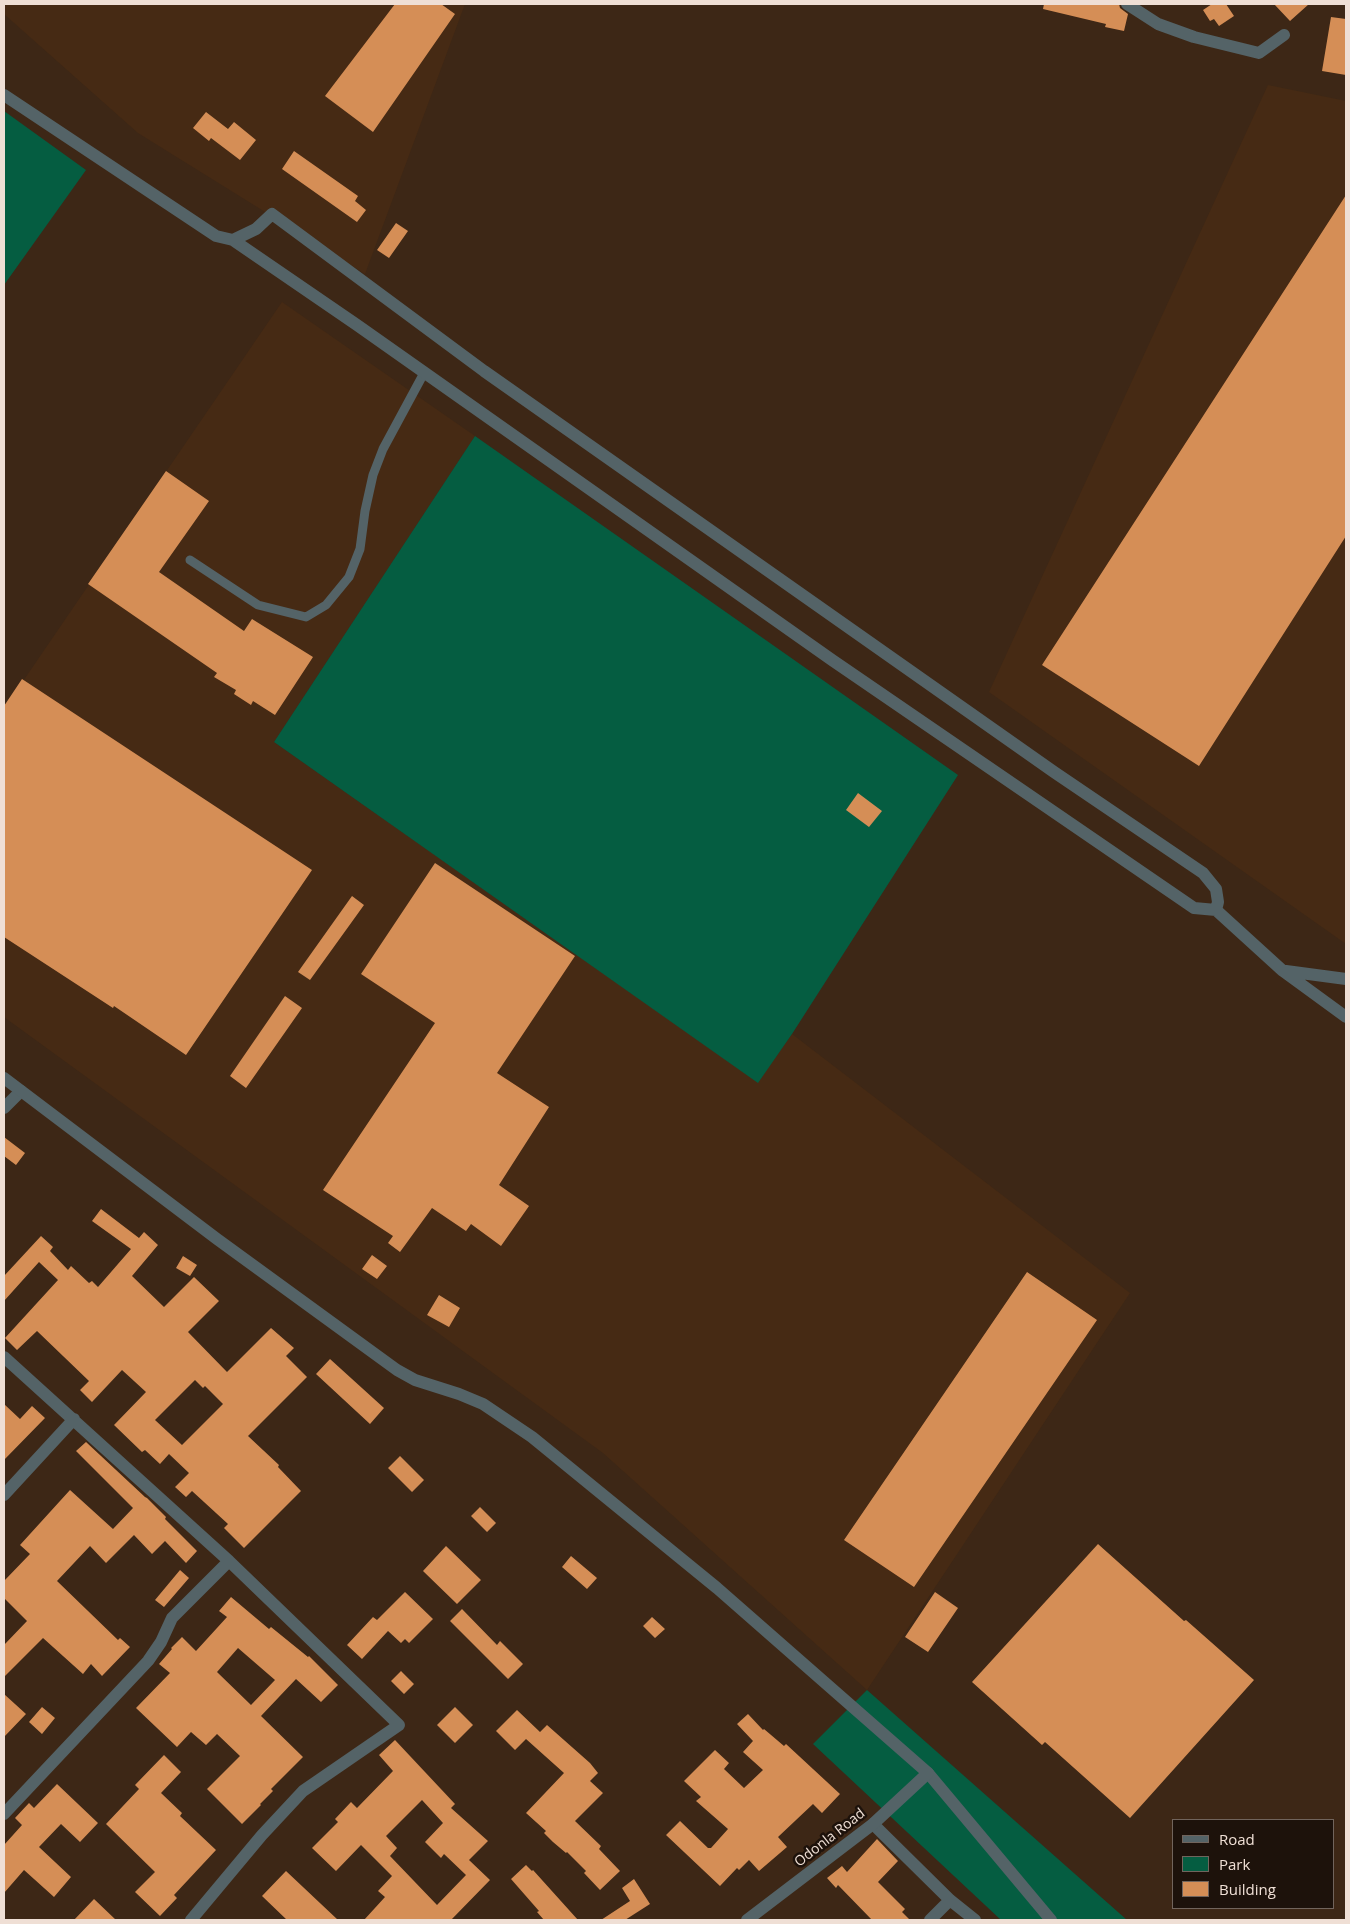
<!DOCTYPE html>
<html>
<head>
<meta charset="utf-8">
<style>
  body { margin:0 }
  #map { position:relative; width:1350px; height:1924px; overflow:hidden; background:#3d2716; font-family:"Open Sans",sans-serif }
  canvas { display:block }
  .frame { position:absolute; inset:0; border:5px solid #efdfd5; pointer-events:none }
  .legend { position:absolute; left:1172px; top:1819px; width:162px; height:90px; box-sizing:border-box; background:#1d120b; border:1px solid #71645c; margin:0; padding:6px 9px; list-style:none; font-size:15px; color:#efdfd5 }
  .legend li { display:flex; align-items:center; gap:10px; height:25px }
  .legend b { width:25px; border:1px solid #71645c }
</style>
</head>
<body>
<div id="map">
<canvas width="1350" height="1924"></canvas>
<div class="frame"></div>
<ul class="legend">
<li><b style="height:6px;background:#546367"></b>Road</li>
<li><b style="height:14px;background:#055d41"></b>Park</li>
<li><b style="height:14px;background:#d58e56"></b>Building</li>
</ul>
</div>
<script>
const ctx = document.querySelector('canvas').getContext('2d');
ctx.lineJoin = 'round';
function fillPath(path, color) { ctx.fillStyle = color; ctx.fill(path, 'evenodd'); }
const toPath = rows => new Path2D(rows.map(r => 'M' + r).join(''));
function trace(path, color, width, dash) { ctx.strokeStyle = color; ctx.lineWidth = width; ctx.lineCap = dash ? 'butt' : 'round'; ctx.setLineDash(dash || []); ctx.stroke(path); }
function label(font, color, halo, rows, align = 'center') {
  ctx.font = font + ' "Open Sans",sans-serif'; ctx.lineWidth = 5; ctx.setLineDash([]); ctx.textBaseline = 'middle'; ctx.strokeStyle = halo; ctx.fillStyle = color; for (const [text, x, y, turn = 0] of rows) {
    ctx.save(); ctx.translate(x, y); ctx.rotate((+turn || 0) * Math.PI / 180); ctx.textAlign = isNaN(turn) ? turn : align; if (halo) ctx.strokeText(text, 0, 0); ctx.fillText(text, 0, 0); ctx.restore();
  }
}
const built = toPath([
  [4,4,465,4,365,274,138,133,4,14],
  [1268,85,1346,101,1346,944,989,692],
  [282,302,475,436,274,742,758,1082,792,1034,1130,1293,867,1690,603,1453,4,1017,4,709]
]);
const green = toPath([
  [4,111,86,170,4,285],
  [475,436,958,775,792,1034,758,1083,274,742],
  [867,1690,1127,1920,1001,1920,813,1744]
]);
const building = toPath([
  [395,4,441,4,455,14,373,132,325,96],
  [1044,4,1119,4,1120,8,1128,14,1124,31,1105,27,1106,24,1043,9],
  [1212,4,1226,4,1234,16,1219,26,1214,19,1210,21,1203,10],
  [1274,4,1309,4,1290,21],
  [1331,17,1346,19,1346,75,1322,71],
  [206,112,228,129,234,122,256,140,240,160,211,138,209,141,193,128],
  [294,151,358,196,355,201,366,210,357,222,282,169],
  [1346,195,1346,536,1199,766,1042,665],
  [396,223,408,231,389,258,377,250],
  [166,471,209,501,159,572,244,631,252,619,313,657,275,715,253,701,251,705,234,694,236,690,214,677,217,673,88,584],
  [22,679,312,870,186,1055,114,1006,113,1008,4,937,4,706],
  [858,793,882,811,869,827,846,810],
  [435,863,575,956,497,1073,549,1107,499,1185,529,1206,501,1246,471,1224,466,1231,432,1208,400,1252,388,1243,393,1236,323,1190,435,1023,361,974],
  [352,896,364,905,310,980,298,972],
  [285,996,302,1008,246,1088,230,1076],
  [4,1137,25,1153,16,1165,4,1156],
  [101,1209,139,1238,144,1232,158,1245,132,1276,164,1307,194,1277,219,1301,188,1332,227,1372,271,1328,294,1348,286,1356,307,1377,248,1436,279,1465,278,1467,301,1491,244,1548,224,1528,228,1524,192,1491,186,1497,175,1487,189,1473,169,1454,160,1464,145,1450,142,1452,114,1425,146,1392,122,1370,92,1402,80,1390,89,1381,37,1331,17,1350,5,1338,58,1280,39,1262,4,1301,4,1276,41,1236,53,1247,50,1251,68,1270,71,1266,89,1283,92,1281,98,1287,131,1249,92,1221],
  [195,1380,203,1388,205,1386,223,1404,182,1445,155,1420],
  [372,1255,387,1266,377,1279,362,1269],
  [183,1256,197,1265,190,1276,176,1268],
  [1027,1272,1097,1320,914,1587,844,1540],
  [439,1295,460,1308,449,1327,427,1315],
  [330,1359,384,1408,370,1424,316,1374],
  [4,1404,20,1419,32,1406,45,1418,4,1460],
  [86,1442,145,1497,147,1498,166,1517,165,1519,197,1551,186,1563,165,1541,152,1554,134,1535,106,1563,90,1546,57,1581,118,1640,120,1638,130,1647,102,1676,91,1664,83,1674,43,1638,4,1677,4,1645,27,1621,4,1598,4,1581,30,1554,20,1545,70,1490,113,1529,133,1508,76,1451],
  [400,1456,424,1480,412,1492,388,1468],
  [480,1507,496,1523,487,1532,471,1516],
  [1098,1544,1184,1621,1186,1620,1254,1680,1130,1818,1045,1742,1042,1745,972,1682],
  [446,1546,481,1580,457,1604,423,1571],
  [571,1556,597,1578,587,1589,562,1567],
  [180,1570,189,1578,164,1607,155,1600],
  [405,1592,433,1619,409,1643,405,1639,401,1643,388,1631,362,1659,347,1645,373,1617,377,1620],
  [935,1592,958,1608,928,1652,905,1637],
  [231,1597,269,1629,271,1627,308,1657,309,1656,338,1685,321,1702,296,1679,261,1716,303,1757,271,1789,273,1791,260,1804,261,1805,242,1824,207,1789,240,1756,217,1734,206,1745,191,1732,177,1747,136,1708,170,1673,159,1664,172,1649,171,1648,182,1637,196,1651,227,1617,219,1611],
  [238,1648,275,1680,251,1705,217,1672],
  [462,1609,497,1645,500,1641,523,1664,508,1679,450,1621],
  [652,1617,665,1629,655,1638,643,1626],
  [401,1671,414,1684,404,1694,391,1681],
  [4,1694,26,1714,4,1737],
  [42,1707,55,1718,42,1734,29,1722],
  [455,1707,473,1725,455,1743,437,1725],
  [517,1710,540,1732,547,1725,590,1763,598,1773,590,1781,603,1793,575,1821,601,1846,599,1849,620,1871,600,1890,584,1873,586,1871,567,1852,566,1853,553,1842,544,1833,546,1831,526,1813,564,1773,526,1739,515,1750,496,1731],
  [748,1714,763,1730,764,1729,784,1746,786,1744,840,1794,822,1813,813,1804,778,1837,787,1847,759,1871,749,1860,739,1870,737,1868,720,1886,666,1835,680,1821,708,1848,711,1848,728,1829,696,1801,701,1797,684,1781,715,1750,729,1763,724,1769,744,1788,763,1770,743,1752,753,1741,737,1724],
  [395,1740,455,1804,451,1808,488,1841,469,1860,490,1880,451,1920,364,1920,385,1897,378,1891,392,1876,361,1845,336,1871,312,1848,338,1822,335,1819,351,1802,357,1808,393,1771,379,1755],
  [422,1800,443,1823,425,1842,441,1858,444,1854,466,1875,437,1905,390,1856,397,1848,386,1836],
  [164,1755,181,1772,161,1793,182,1813,180,1816,216,1850,174,1895,177,1898,160,1916,135,1892,155,1872,106,1824,139,1789,135,1785],
  [57,1784,98,1823,80,1842,61,1824,39,1847,71,1877,54,1897,24,1870,4,1893,4,1845,22,1825,15,1818,29,1803,34,1808],
  [877,1839,898,1861,878,1882,905,1909,902,1912,910,1920,872,1920,838,1885,836,1888,827,1878,842,1866,847,1872],
  [526,1865,532,1871,533,1870,578,1920,544,1920,537,1912,539,1911,511,1879],
  [286,1871,338,1920,287,1920,262,1896],
  [634,1879,650,1904,625,1920,601,1920,630,1901,622,1888],
  [94,1899,116,1920,74,1920]
]);
const service = toPath([
  [190,560,258,605,306,617,326,605,349,577,360,549,365,511,373,475,383,449,424,373]
]);
const minor = toPath([
  [1127,4,1158,24,1194,37,1259,53,1284,35],
  [4,95,216,236,233,240,256,229,272,214,484,371,1054,772,1203,873,1216,889,1218,902,1216,910],
  [233,240,357,325,832,660,1194,908,1216,910,1283,971,1346,1017],
  [1286,971,1346,979],
  [4,1108,21,1091],
  [4,1357,229,1561,399,1725,303,1791,262,1835,191,1920],
  [4,1495,74,1419],
  [928,1773,1051,1920],
  [4,1814,148,1661,161,1642,172,1618,229,1561],
  [873,1824,950,1900,975,1920],
  [930,1920,950,1900]
]);
const tertiary = toPath([
  [4,1078,217,1239,397,1370,415,1380,459,1394,483,1404,532,1437,717,1588,928,1773,873,1824,747,1920]
]);
const streetNames = [
  ["Odonla Road",830,1838,-38]
];
fillPath(built, '#462a14');
fillPath(green, '#055d41');
fillPath(building, '#d58e56');
trace(service, '#546367', 9);
trace(minor, '#546367', 12);
trace(tertiary, '#546367', 12);
label('14px', '#efdfd5', '#1d120b', streetNames);
</script>
</body>
</html>
